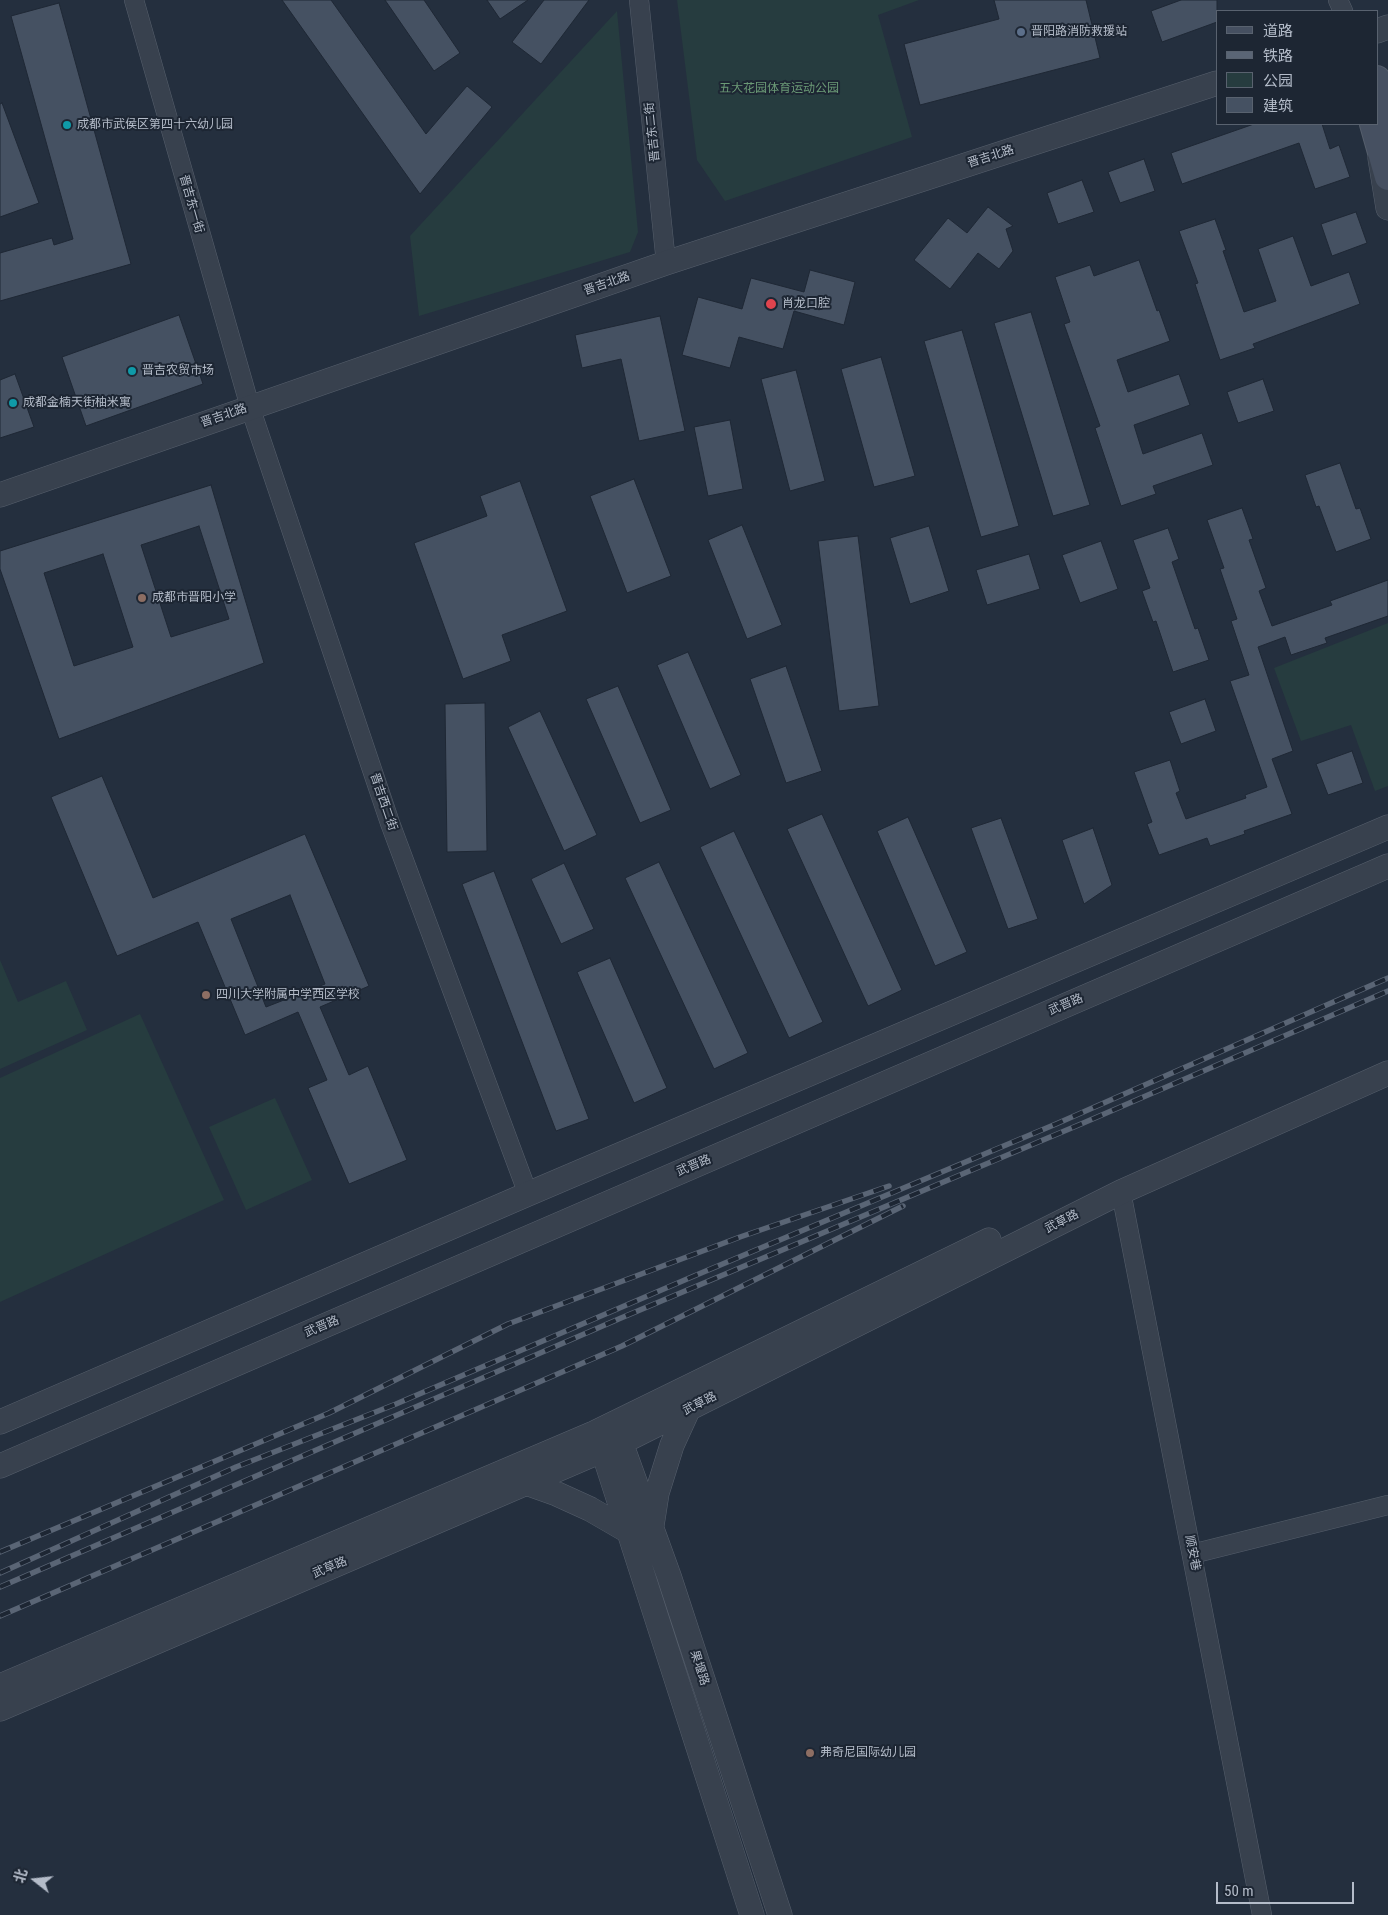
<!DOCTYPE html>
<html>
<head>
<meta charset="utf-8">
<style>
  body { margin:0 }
  #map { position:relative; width:1388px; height:1915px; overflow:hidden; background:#242f3e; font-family:"Roboto Condensed","Noto Sans SC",sans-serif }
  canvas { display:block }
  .legend { position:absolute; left:1216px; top:10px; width:162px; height:115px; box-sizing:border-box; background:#1d2633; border:1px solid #59626f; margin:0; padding:6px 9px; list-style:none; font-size:15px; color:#b4bcc9 }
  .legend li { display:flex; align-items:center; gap:10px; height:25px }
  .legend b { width:25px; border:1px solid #59626f }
  .north { position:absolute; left:10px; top:1855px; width:50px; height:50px; -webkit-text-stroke:4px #1d2633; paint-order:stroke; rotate:286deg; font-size:14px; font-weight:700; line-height:20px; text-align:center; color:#b4bcc9 }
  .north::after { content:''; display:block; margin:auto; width:18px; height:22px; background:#b4bcc9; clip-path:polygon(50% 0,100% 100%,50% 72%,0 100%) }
  .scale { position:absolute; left:1216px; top:1882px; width:138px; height:22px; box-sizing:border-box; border:2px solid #b4bcc9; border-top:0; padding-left:6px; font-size:15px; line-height:18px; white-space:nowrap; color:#b4bcc9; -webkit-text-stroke:4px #1d2633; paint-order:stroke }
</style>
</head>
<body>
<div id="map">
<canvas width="1388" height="1915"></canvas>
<ul class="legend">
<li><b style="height:6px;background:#465061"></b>道路</li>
<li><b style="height:6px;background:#5a6575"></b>铁路</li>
<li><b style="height:14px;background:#263c3f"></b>公园</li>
<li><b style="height:14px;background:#455162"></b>建筑</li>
</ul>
<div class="north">北</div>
<div class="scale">50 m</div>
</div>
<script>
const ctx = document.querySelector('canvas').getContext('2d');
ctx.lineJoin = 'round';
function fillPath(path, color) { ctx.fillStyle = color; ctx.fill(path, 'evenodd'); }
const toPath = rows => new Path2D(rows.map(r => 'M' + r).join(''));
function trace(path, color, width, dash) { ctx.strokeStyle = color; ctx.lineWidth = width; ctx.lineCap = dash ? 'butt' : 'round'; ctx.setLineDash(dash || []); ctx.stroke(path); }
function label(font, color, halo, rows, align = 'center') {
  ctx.font = font + ' "Roboto Condensed","Noto Sans SC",sans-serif'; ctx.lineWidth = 4; ctx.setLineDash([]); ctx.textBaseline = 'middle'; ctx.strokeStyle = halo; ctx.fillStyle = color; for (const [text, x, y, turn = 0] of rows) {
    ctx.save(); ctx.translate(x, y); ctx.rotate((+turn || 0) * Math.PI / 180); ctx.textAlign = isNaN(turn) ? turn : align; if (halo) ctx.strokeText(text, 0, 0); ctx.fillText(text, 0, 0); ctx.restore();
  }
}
const green = toPath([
  [677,0,919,0,878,15,912,137,725,201,697,160],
  [617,11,638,232,630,252,419,316,410,236],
  [1388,623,1388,786,1375,791,1351,725,1301,741,1274,668],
  [0,960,18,1002,66,981,87,1030,0,1069],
  [140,1014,224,1200,0,1302,0,1078],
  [275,1098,312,1180,246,1210,209,1127]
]);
const building = toPath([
  [282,0,331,0,426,134,467,86,492,107,420,194,282,0],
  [385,0,424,0,460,53,434,71,385,0],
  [487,0,528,0,500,19,487,0],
  [544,0,589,0,541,64,512,42,544,0],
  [994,0,1086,0,1100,58,920,105,904,44,999,19,994,0],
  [1181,0,1217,0,1217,22,1162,42,1151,11,1181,0],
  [59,3,131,264,0,301,0,253,52,238,54,245,73,239,11,16,59,3],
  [2,103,39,203,0,217,0,104,2,103],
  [1254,124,1322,124,1330,149,1339,145,1350,177,1315,189,1299,143,1182,184,1171,153,1254,124],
  [1144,159,1155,191,1120,203,1108,172,1144,159],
  [1082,180,1094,212,1058,224,1047,193,1082,180],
  [988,207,1013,226,1006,229,1013,251,999,269,978,253,950,289,914,260,948,218,967,233,988,207],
  [1356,212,1367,243,1332,256,1321,224,1356,212],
  [1215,219,1226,250,1223,251,1244,312,1276,301,1258,249,1293,236,1311,286,1349,272,1360,304,1253,344,1255,348,1220,360,1195,284,1198,283,1179,231,1215,219],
  [1139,260,1157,311,1159,310,1170,341,1117,360,1128,392,1179,374,1190,405,1134,425,1143,454,1202,433,1213,465,1153,486,1156,494,1121,506,1095,428,1100,426,1064,324,1070,322,1055,277,1090,265,1094,276,1139,260],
  [810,270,855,282,844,325,794,311,783,349,739,337,730,368,682,355,698,297,742,309,751,278,804,292,810,270],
  [1031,312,1090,505,1053,516,994,323,1031,312],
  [179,315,203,384,86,426,62,357,179,315],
  [660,316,685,431,639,441,621,359,582,368,575,335,660,316],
  [962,330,1019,526,981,537,924,341,962,330],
  [881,357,915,476,874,487,841,369,881,357],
  [796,370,825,481,790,491,761,379,796,370],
  [15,374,34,427,0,438,0,380,15,374],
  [1263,379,1274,411,1238,423,1227,392,1263,379],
  [730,420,743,489,708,496,694,427,730,420],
  [1340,463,1356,509,1360,508,1371,539,1336,552,1319,506,1316,507,1305,475,1340,463],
  [634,479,671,576,627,593,590,496,634,479],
  [520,481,567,611,502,635,511,661,463,679,414,543,487,516,480,496,520,481],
  [211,485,264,663,59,739,0,569,0,551,211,485],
  [199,526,229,619,171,637,141,545,199,526],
  [103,554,133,647,74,666,44,573,103,554],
  [1242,508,1253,539,1249,540,1266,588,1259,591,1272,626,1332,605,1330,601,1388,580,1388,616,1325,638,1327,643,1291,655,1285,637,1258,647,1293,751,1272,759,1292,814,1244,831,1245,834,1210,846,1207,838,1159,855,1147,824,1152,822,1134,772,1170,760,1180,791,1176,793,1186,819,1246,798,1245,795,1267,787,1230,681,1249,675,1231,621,1237,619,1220,569,1224,568,1207,520,1242,508],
  [742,525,782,625,747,639,708,540,742,525],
  [929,526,949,591,910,604,890,538,929,526],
  [1168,528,1179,559,1172,562,1195,629,1198,628,1209,660,1173,672,1156,621,1153,622,1142,591,1150,588,1133,540,1168,528],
  [858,536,879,706,839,711,818,541,858,536],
  [1101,541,1118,589,1080,603,1062,555,1101,541],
  [1029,554,1040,589,987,605,976,570,1029,554],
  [688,652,741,775,710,789,657,665,688,652],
  [786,666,822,771,786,783,750,679,786,666],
  [618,686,671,810,640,823,586,699,618,686],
  [1205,699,1216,731,1181,744,1169,712,1205,699],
  [485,703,487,851,447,852,445,704,485,703],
  [540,711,597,835,564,851,508,727,540,711],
  [1352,751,1363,783,1328,795,1316,764,1352,751],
  [102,776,153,898,305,834,369,986,320,1007,349,1075,368,1066,407,1160,349,1184,308,1088,327,1080,298,1012,245,1035,198,922,117,956,51,797,102,776],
  [290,895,325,984,266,1007,231,919,290,895],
  [822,814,902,990,868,1006,787,829,822,814],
  [908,817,967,952,935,966,877,831,908,817],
  [1001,818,1038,919,1008,929,971,828,1001,818],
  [1093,828,1112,885,1084,904,1062,840,1093,828],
  [734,831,823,1022,789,1038,700,847,734,831],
  [659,862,748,1053,714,1069,625,878,659,862],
  [564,863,594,929,561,944,531,879,564,863],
  [494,871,589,1119,556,1131,462,884,494,871],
  [610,958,667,1088,634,1103,577,972,610,958]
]);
const minor = toPath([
  [134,0,250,407,390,823,528,1194],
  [639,0,666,263],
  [1338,0,1343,11],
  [1121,1192,1262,1915],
  [1192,1554,1388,1505]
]);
const tertiary = toPath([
  [1377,31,1388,27],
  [1380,158,1388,208],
  [0,495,666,263,1217,83],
  [0,1422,528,1194,1388,827],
  [616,1429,669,1576,780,1915],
  [596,1437,603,1451,752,1915],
  [0,1466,1388,866],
  [526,1483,557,1494,590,1509,628,1531],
  [652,1525,657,1493,672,1445,688,1410],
  [0,1686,594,1433,989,1240],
  [0,1709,622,1442,1121,1192,1388,1073]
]);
const secondary = toPath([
  [1377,79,1388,121],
  [1373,124,1388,177]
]);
const rail = toPath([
  [0,1552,329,1413,508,1324,740,1237,889,1186],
  [0,1573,236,1467,396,1404,694,1276,1056,1124,1388,978],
  [0,1587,621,1318,1081,1124,1388,991],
  [0,1616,622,1346,903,1206]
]);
const markers = [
  [1021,32,5,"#5c6f8a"],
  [67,125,5,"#0f9aa8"],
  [771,304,6,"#e0444e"],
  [132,371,5,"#0f9aa8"],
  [13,403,5,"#0f9aa8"],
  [142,598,5,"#8d6e63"],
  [206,995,5,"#8d6e63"],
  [810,1753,5,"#8d6e63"]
];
const poiNames = [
  ["晋阳路消防救援站",1031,32],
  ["成都市武侯区第四十六幼儿园",77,125],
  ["肖龙口腔",782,304],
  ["晋吉农贸市场",142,371],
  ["成都金楠天街柚米寓",23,403],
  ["成都市晋阳小学",152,598],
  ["四川大学附属中学西区学校",216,995],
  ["弗奇尼国际幼儿园",820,1753]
];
const parkNames = [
  ["五大花园体育运动公园",779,89]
];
const streetNames = [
  ["晋吉东二街",653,132,-96],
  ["晋吉北路",991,157,-18],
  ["晋吉东一街",191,204,74],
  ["晋吉北路",607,284,-19],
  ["晋吉北路",224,416,-19],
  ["晋吉西二街",383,802,71],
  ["武晋路",1066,1005,-23],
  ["武晋路",694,1166,-23],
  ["武草路",1062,1222,-27],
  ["武晋路",322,1327,-23],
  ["武草路",700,1404,-27],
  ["顺安巷",1192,1553,79],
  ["武草路",330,1568,-23],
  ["果堰路",699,1668,72]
];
fillPath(green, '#263c3f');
fillPath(building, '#455162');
trace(building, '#1f2835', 1);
trace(minor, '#565f6c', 20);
trace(tertiary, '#565f6c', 25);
trace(secondary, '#565f6c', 28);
trace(minor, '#38414e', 19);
trace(tertiary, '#38414e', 24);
trace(secondary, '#465061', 26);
trace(rail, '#5a6575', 5.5);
trace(rail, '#1d2633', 4, [11]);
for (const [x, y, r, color] of markers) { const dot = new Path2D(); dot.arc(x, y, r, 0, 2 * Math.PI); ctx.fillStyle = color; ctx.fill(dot); trace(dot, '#1d2633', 2); }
label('12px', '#b4bcc9', '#1d2633', poiNames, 'left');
label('12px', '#6b9a76', '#1d2633', parkNames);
label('12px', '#b4bcc9', '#1d2633', streetNames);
</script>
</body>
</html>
